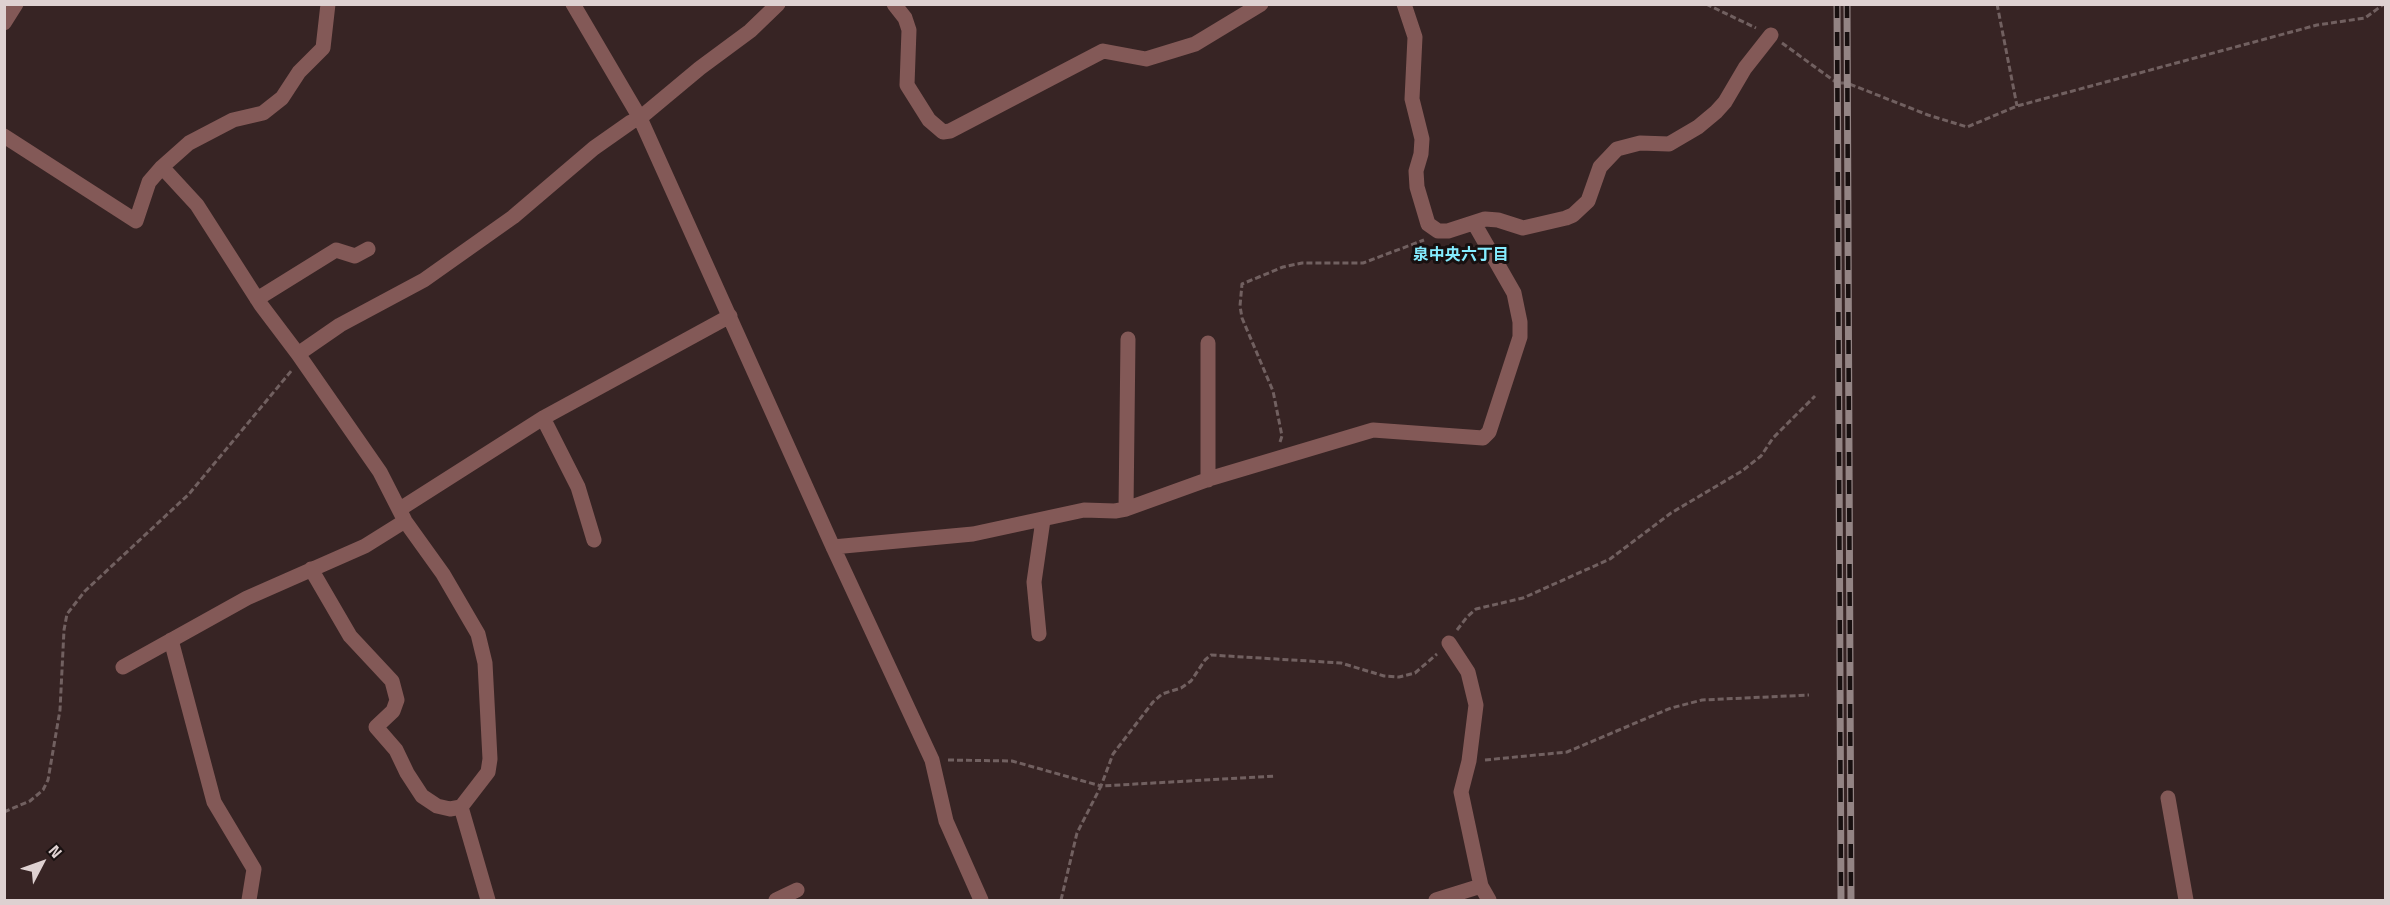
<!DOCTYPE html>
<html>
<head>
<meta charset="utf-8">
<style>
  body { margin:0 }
  #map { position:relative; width:2390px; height:905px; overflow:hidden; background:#372424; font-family:"Titillium Web",sans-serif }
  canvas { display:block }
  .frame { position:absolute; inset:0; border:6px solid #ded1d1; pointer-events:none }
  .north { position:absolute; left:12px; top:833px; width:60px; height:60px; -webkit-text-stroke:4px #181010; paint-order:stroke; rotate:49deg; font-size:16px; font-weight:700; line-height:24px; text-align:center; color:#ded1d1 }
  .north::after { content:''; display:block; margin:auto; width:21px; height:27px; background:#ded1d1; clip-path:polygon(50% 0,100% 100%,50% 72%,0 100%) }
</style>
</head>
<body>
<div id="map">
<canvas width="2390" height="905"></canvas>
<div class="frame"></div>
<div class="north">N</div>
</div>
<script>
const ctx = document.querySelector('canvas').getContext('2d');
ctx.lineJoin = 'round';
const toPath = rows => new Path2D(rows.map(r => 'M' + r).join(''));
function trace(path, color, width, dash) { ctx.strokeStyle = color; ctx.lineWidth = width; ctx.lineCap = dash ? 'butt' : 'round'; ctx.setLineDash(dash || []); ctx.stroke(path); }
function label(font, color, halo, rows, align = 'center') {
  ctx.font = font + ' "Titillium Web","Noto Sans JP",sans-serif'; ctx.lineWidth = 6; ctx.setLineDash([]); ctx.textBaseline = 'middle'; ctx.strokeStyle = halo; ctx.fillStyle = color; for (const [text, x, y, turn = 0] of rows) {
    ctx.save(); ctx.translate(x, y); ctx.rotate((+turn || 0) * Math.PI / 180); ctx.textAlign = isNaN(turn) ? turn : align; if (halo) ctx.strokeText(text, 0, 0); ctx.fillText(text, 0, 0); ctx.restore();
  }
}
const path = toPath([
  [1706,4,1756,28],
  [1997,4,2017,106],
  [1782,43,1837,83,1847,83,1928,115,1967,127,2017,106,2317,25,2365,18,2384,4],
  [1280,442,1282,436,1273,391,1242,318,1240,306,1242,284,1283,267,1302,263,1363,263,1424,240],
  [1457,630,1467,617,1476,609,1523,598,1610,559,1671,513,1742,471,1761,456,1773,438,1815,396],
  [948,760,1012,761,1101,786,1113,754,1153,702,1162,694,1181,688,1191,681,1205,660,1211,655,1341,663,1384,676,1399,677,1415,673,1437,654],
  [1485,760,1567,752,1671,708,1702,700,1809,695],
  [4,812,30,801,43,790,48,780,60,710,64,630,67,614,85,591,189,494,292,370],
  [1061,900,1077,833,1101,786,1276,776]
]);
const street = toPath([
  [573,4,640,118,833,547,932,760,946,821,981,900],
  [894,4,905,18,909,30,907,85,929,120,943,132,950,131,1103,51,1146,59,1195,44,1261,4],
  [1404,4,1415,37,1412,99,1422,139,1421,154,1416,171,1417,187,1428,224,1438,231,1448,231,1485,219,1498,220,1523,228,1566,218,1573,215,1588,201,1600,167,1617,149,1640,143,1669,144,1698,127,1716,112,1725,102,1745,68,1771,35],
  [4,23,16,4],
  [4,136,136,221,149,182,162,167,189,143,233,120,263,113,282,98,299,72,323,48,328,4],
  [162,167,197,205,261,305,298,354,380,472,405,521,443,574,478,634,485,663,490,759,488,772,461,807,488,900],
  [257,299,336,250,355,256,368,249],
  [1208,343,1208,480],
  [298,354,340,325,424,280,513,217,594,148,631,122,640,118,700,68,750,31,778,4],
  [543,418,578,487,594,540],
  [400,509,543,418,730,316],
  [1126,509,1128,339],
  [833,547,973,534,1084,510,1115,511,1126,509,1212,478,1373,430,1483,438,1489,432,1520,337,1520,322,1514,293,1474,223],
  [311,569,350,636,392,681,397,700,393,711,376,727,396,750,407,773,422,796,437,806,450,809,461,807],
  [1039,634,1034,582,1043,520],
  [171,640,214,802,254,869,249,900],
  [1449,643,1468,672,1476,705,1469,761,1461,792,1481,886,1489,900],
  [123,667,247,598,365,546,405,521],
  [2168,798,2186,900],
  [776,900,797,890],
  [1436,900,1481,886]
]);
const rail = toPath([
  [1837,4,1841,900],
  [1847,4,1851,900]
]);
const neighbourhoodNames = [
  ["泉中央六丁目",1461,256]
];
trace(path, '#716060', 3, [6, 3]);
trace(street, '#835957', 15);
trace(rail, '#938484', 7);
trace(rail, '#181010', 4.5, [14]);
label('bold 16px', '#84ecff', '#181010', neighbourhoodNames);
</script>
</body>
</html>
